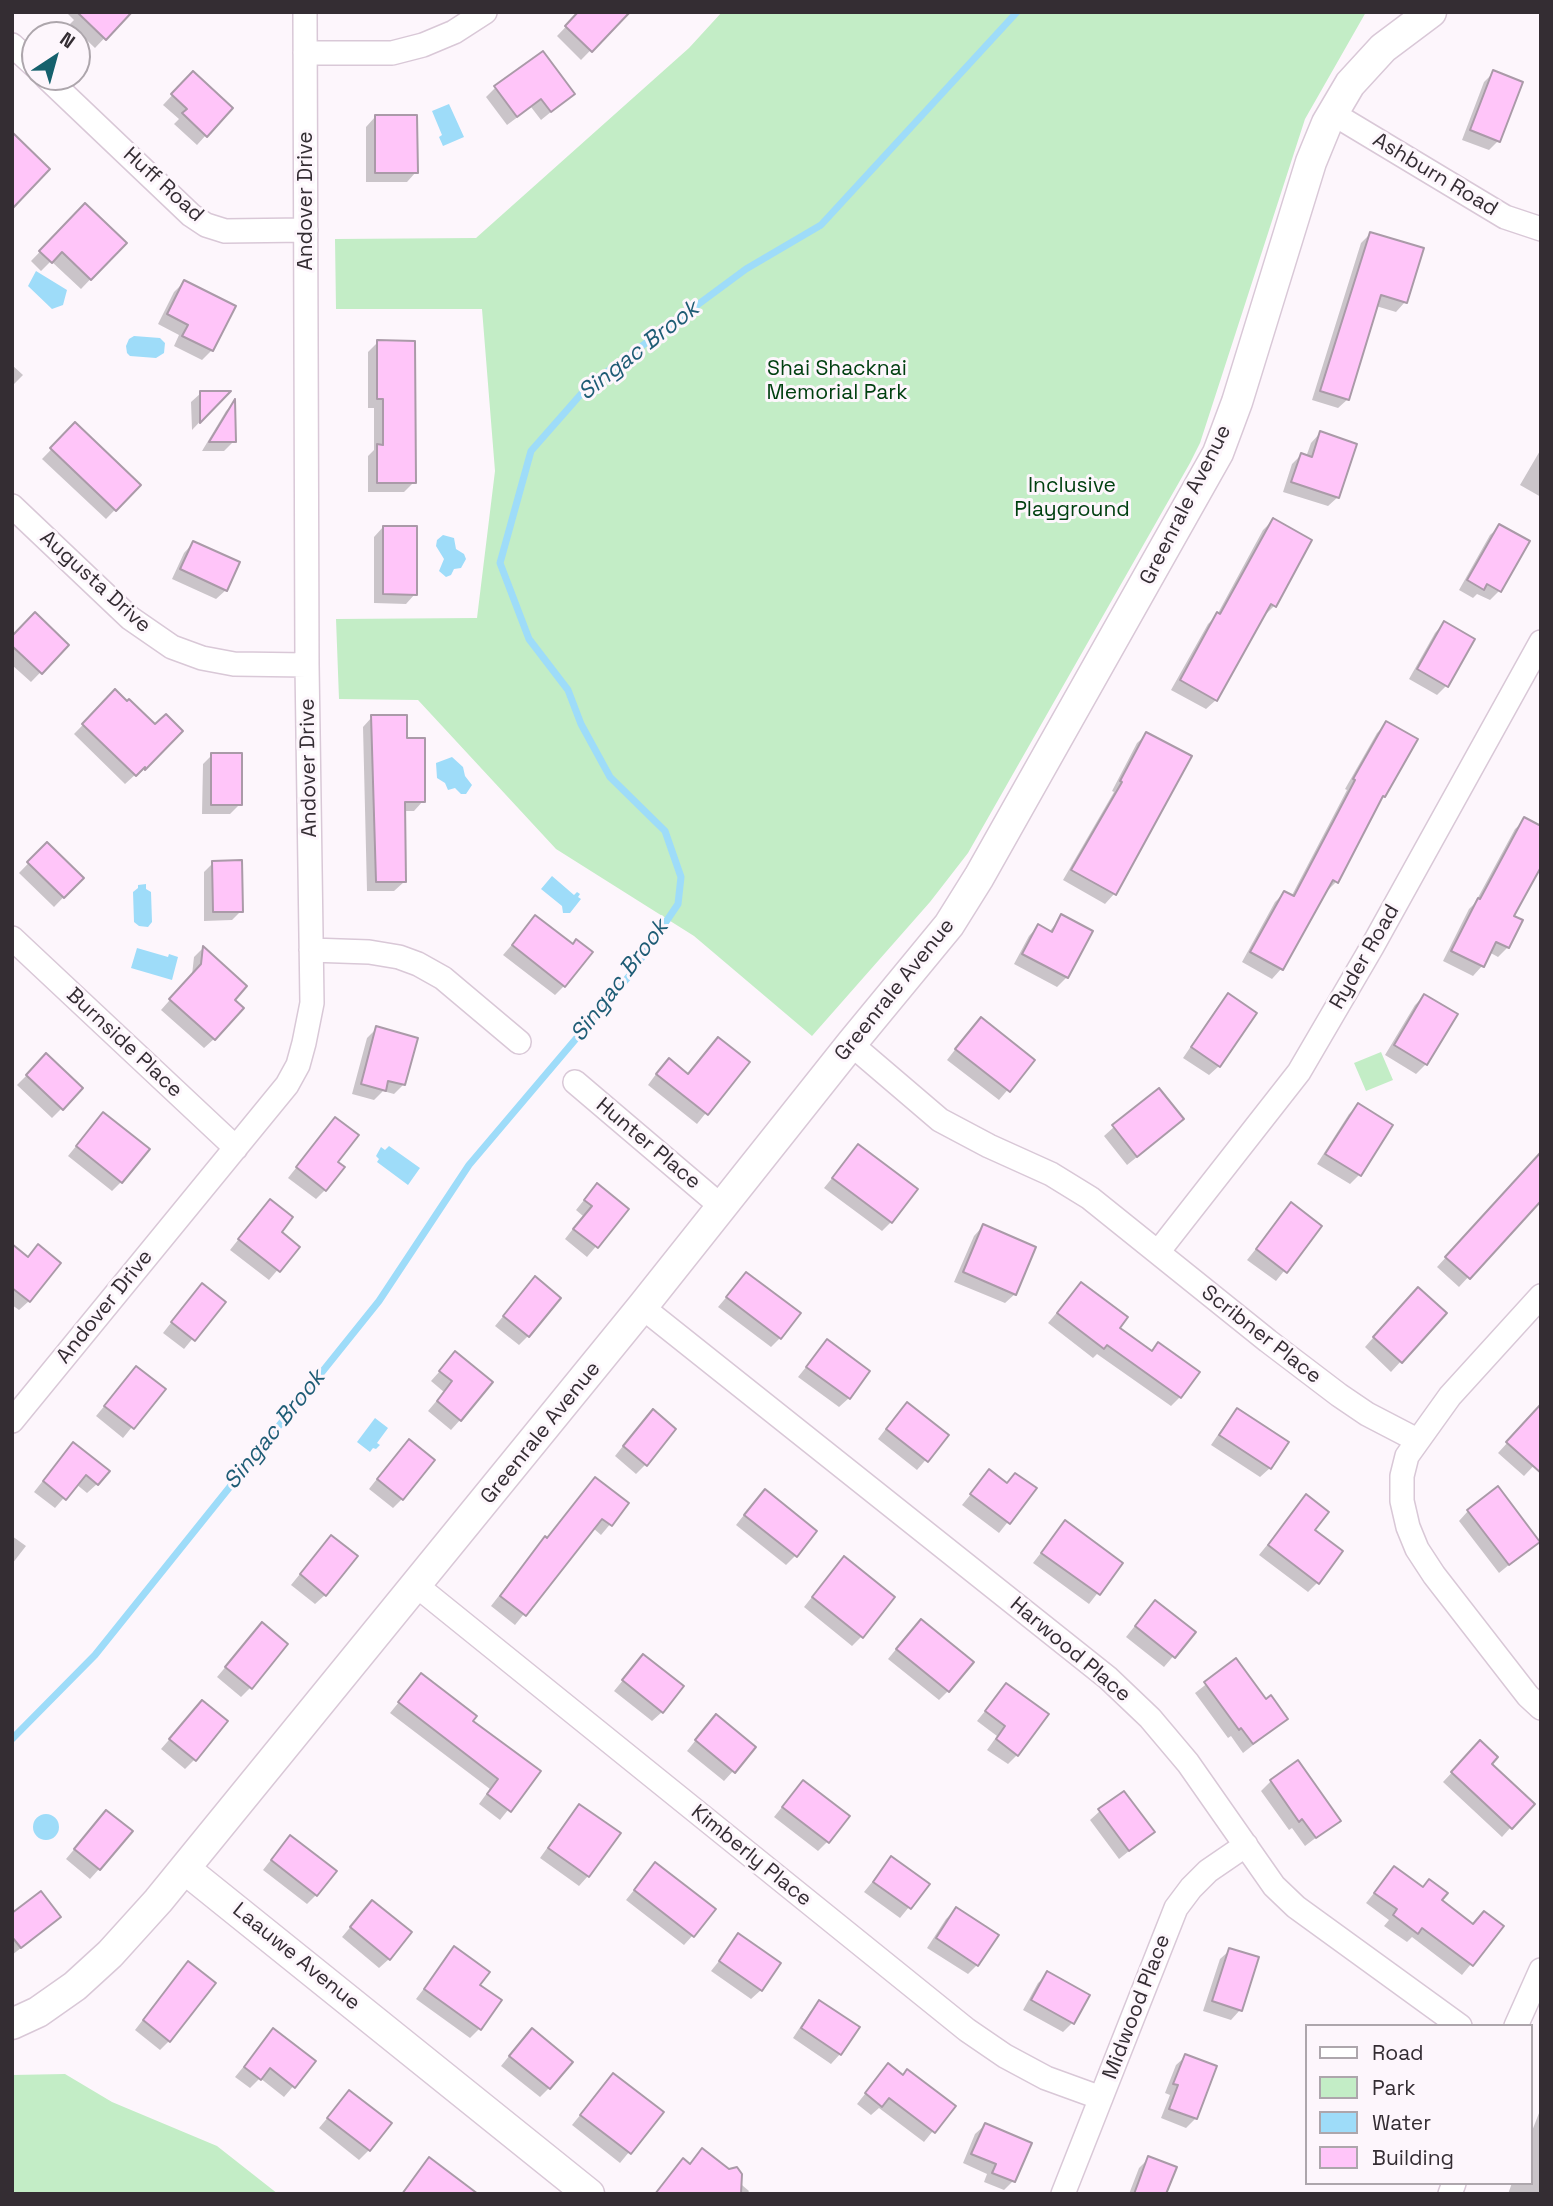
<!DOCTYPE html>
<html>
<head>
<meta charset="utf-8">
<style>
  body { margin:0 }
  #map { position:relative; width:1553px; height:2206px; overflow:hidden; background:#fdf6fc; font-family:"Space Grotesk",sans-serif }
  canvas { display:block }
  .frame { position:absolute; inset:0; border:14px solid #342d33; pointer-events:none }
  .legend { position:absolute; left:1305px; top:2024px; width:228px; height:161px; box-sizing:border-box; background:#fdf6fc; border:2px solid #ada6ac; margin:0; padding:9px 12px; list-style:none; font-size:21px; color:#342d33 }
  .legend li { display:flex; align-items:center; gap:14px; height:35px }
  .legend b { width:35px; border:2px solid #ada6ac }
  .north { position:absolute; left:21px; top:21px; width:70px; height:70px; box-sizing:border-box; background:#fdf6fc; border:2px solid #ada6ac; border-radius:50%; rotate:36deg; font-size:19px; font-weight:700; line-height:28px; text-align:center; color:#342d33 }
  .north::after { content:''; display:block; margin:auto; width:24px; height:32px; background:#15616d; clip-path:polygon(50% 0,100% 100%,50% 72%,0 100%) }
</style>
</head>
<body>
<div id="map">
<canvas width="1553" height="2206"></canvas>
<div class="frame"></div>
<ul class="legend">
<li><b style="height:9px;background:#fff"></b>Road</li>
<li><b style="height:19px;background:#c3edc6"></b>Park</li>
<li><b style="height:19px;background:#9edcf9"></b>Water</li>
<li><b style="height:19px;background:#ffc5f9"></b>Building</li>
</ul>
<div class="north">N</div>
</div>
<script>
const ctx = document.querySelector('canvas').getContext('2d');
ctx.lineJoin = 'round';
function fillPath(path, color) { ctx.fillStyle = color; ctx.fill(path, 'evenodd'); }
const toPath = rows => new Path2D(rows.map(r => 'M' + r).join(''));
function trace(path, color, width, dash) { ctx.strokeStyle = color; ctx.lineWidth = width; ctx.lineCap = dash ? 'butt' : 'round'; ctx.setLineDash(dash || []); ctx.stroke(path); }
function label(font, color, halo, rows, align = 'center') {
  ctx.font = font + ' "Space Grotesk",sans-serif'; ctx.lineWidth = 6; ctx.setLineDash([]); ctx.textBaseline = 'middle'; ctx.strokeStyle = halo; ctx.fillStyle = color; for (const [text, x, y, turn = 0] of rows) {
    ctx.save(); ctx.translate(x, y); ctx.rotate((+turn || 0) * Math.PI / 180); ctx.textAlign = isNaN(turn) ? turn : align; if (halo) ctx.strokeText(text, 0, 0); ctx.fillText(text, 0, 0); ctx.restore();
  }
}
const green = toPath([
  [722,12,1366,12,1305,119,1200,443,1190,463,968,853,930,902,812,1036,694,936,556,849,418,700,339,699,336,619,477,618,495,471,482,309,336,309,335,239,476,238,689,48],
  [1381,1052,1393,1080,1366,1091,1354,1063],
  [65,2074,112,2102,217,2146,278,2194,12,2194,12,2075]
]);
const water = toPath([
  [449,104,464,137,443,146,439,137,442,135,432,111],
  [36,271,67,290,63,305,52,309,28,286],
  [134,336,160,338,165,343,164,353,156,358,130,356,127,353,126,346,129,339],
  [443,535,454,538,456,549,464,554,466,559,461,568,454,569,451,575,446,577,439,571,444,559,436,546,437,540],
  [452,757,463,767,465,776,472,785,466,794,461,794,455,788,448,790,445,783,437,778,436,763],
  [552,876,574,895,577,892,580,894,578,897,581,899,570,913,563,913,562,906,541,889],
  [146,884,146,889,151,892,152,922,148,927,139,926,134,922,133,892,138,888,138,885],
  [137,948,168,957,169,954,178,957,172,980,131,968],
  [389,1146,420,1168,408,1185,377,1162,379,1159,376,1156,381,1147,385,1150],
  [375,1418,388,1428,377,1443,380,1445,376,1449,373,1448,370,1452,357,1442],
  '33 1827a13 13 0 1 1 26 0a13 13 0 1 1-26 0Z'
]);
const shadow = toPath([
  [66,12,129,12,95,48,70,24,74,20],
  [580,12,628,12,581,60,557,36],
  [193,73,206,135,197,145,174,124,179,119,163,105],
  [1493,73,1498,141,1489,150,1462,140,1484,82],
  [495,88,573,94,541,120,531,107,507,125,486,97],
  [375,117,416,172,407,182,366,182,366,127],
  [85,205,125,243,81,289,51,261,41,271,31,261],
  [1370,234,1405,302,1396,312,1376,306,1348,399,1338,408,1312,400,1361,243],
  [184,282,233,307,212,350,202,360,174,346,179,335,158,324,174,292],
  [1541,315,1541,358,1539,358,1539,318],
  [378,342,414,482,404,492,368,492,368,456,374,450,374,408,368,408,368,352],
  [12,365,23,375,12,386],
  [201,393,227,393,192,430,191,402],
  [234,403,234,441,224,451,202,451,226,411],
  [75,425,139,485,106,519,42,459],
  [1320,433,1338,497,1328,506,1283,492,1292,464,1301,455,1306,457,1311,443],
  [1541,449,1541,497,1520,485],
  [1273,520,1274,606,1265,615,1216,700,1206,709,1171,690,1208,624,1217,615,1263,530],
  [1500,526,1499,591,1490,600,1477,594,1473,598,1459,590,1490,535],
  [383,527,415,594,406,604,374,603,374,537],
  [193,543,226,590,216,599,172,579,184,553],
  [1444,623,1446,686,1437,695,1409,679,1435,633],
  [12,638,67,645,31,682,12,665],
  [115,692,155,727,181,731,136,777,136,774,125,784,74,734],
  [372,717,406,740,423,801,414,811,403,811,404,882,394,891,367,891,363,727],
  [1386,724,1384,796,1379,801,1336,882,1327,891,1281,969,1272,979,1242,962,1275,902,1284,893,1291,897,1347,790,1345,789,1377,733],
  [1147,734,1190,757,1114,894,1105,904,1063,880,1114,792,1112,791,1137,743],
  [212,755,240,804,230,814,202,814,203,764],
  [1525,820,1508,947,1498,957,1489,952,1482,966,1473,976,1443,961,1469,909,1475,903,1515,829],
  [47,844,82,878,54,907,19,873],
  [213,863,241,911,232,920,204,921,204,872],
  [1062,916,1067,977,1057,987,1014,964,1029,936,1038,926,1049,932],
  [536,917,564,986,555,995,503,955],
  [203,948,214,1039,204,1048,161,1010,192,975,194,957],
  [1228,996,1219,1066,1209,1075,1183,1058,1219,1005],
  [1424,996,1426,1064,1416,1074,1385,1055,1415,1005],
  [377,1028,416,1039,403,1085,394,1094,383,1091,374,1100,352,1094,367,1038],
  [971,1029,1033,1060,999,1100,947,1060],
  [46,1056,81,1089,52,1118,17,1085],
  [747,1062,697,1124,648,1085,659,1070,687,1075],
  [1358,1105,1359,1175,1350,1184,1317,1164,1349,1114],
  [335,1119,335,1163,325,1190,316,1199,288,1178],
  [94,1124,121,1182,112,1191,68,1156],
  [1114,1127,1173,1128,1127,1165,1104,1136],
  [858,1146,891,1222,882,1231,824,1188],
  [1541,1153,1541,1198,1459,1287,1437,1267],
  [588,1195,627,1210,587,1257,565,1239,583,1216,576,1210],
  [1291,1205,1320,1226,1276,1281,1247,1260],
  [261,1211,279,1232,297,1247,269,1280,230,1250],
  [983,1226,1015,1294,1005,1303,954,1282,974,1236],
  [12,1257,29,1301,19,1310,12,1305],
  [746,1274,780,1338,771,1347,718,1307],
  [535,1278,528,1336,519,1345,495,1326],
  [1081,1284,1118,1328,1151,1352,1158,1344,1180,1397,1171,1406,1097,1354,1093,1358,1048,1323],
  [193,1295,223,1302,184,1349,163,1333],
  [1408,1298,1445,1313,1391,1372,1365,1347],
  [827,1341,849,1398,839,1407,798,1377],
  [455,1354,460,1420,451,1430,428,1411,444,1392,431,1381],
  [136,1368,163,1389,123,1438,96,1416],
  [1237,1410,1270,1468,1260,1477,1211,1445,1228,1420],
  [898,1413,947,1435,917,1470,878,1439],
  [1528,1420,1541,1458,1524,1476,1498,1453],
  [643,1421,646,1464,636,1474,615,1456],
  [399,1451,402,1499,393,1508,369,1489],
  [64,1454,97,1484,87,1493,76,1484,55,1508,34,1492],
  [989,1472,1005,1484,1015,1475,1034,1489,999,1533,962,1505],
  [595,1479,627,1504,601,1535,593,1528,515,1625,491,1606,536,1548,546,1539],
  [1306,1497,1313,1530,1318,1582,1308,1592,1259,1555],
  [755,1501,795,1556,786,1565,736,1525],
  [1468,1511,1538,1541,1499,1573,1459,1521],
  [1065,1522,1121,1563,1089,1604,1033,1563],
  [12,1536,26,1546,12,1564],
  [322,1547,325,1595,315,1604,291,1585],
  [835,1568,862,1636,852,1646,804,1607],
  [1146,1612,1194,1632,1164,1667,1126,1637],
  [262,1624,251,1687,241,1697,217,1677],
  [911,1631,948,1691,939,1700,888,1659],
  [643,1656,662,1712,652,1721,614,1691],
  [1236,1661,1265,1701,1286,1719,1243,1753,1231,1736,1228,1738,1195,1693],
  [421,1675,471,1721,539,1771,500,1820,479,1804,490,1789,390,1713],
  [1006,1685,1017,1755,1008,1764,987,1750,997,1736,977,1721],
  [202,1702,195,1759,185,1769,161,1749],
  [707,1726,754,1748,724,1781,687,1751],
  [1471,1752,1490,1764,1511,1827,1502,1837,1443,1782],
  [1271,1781,1338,1821,1305,1846,1292,1828,1289,1830,1261,1791],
  [794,1792,828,1841,818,1851,774,1817],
  [579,1806,588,1876,579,1886,540,1858,570,1816],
  [1100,1811,1153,1832,1119,1859,1090,1820],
  [97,1822,99,1869,90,1879,66,1859],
  [281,1847,316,1895,307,1904,263,1870],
  [891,1859,927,1885,900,1918,864,1892],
  [655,1864,693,1935,684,1945,626,1900],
  [1394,1868,1422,1888,1429,1881,1440,1901,1472,1926,1501,1927,1462,1975,1412,1937,1407,1942,1384,1926,1389,1920,1366,1903],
  [956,1909,977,1965,968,1974,927,1948,946,1919],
  [363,1912,389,1959,379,1968,342,1937],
  [12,1915,49,1926,12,1955],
  [739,1936,761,1990,751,1999,711,1971],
  [454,1949,478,1986,479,2029,470,2038,416,1999],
  [1230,1950,1240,2010,1231,2020,1203,2011,1220,1959],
  [179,1973,169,2041,160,2050,135,2030],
  [1048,1974,1072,2023,1063,2032,1023,2010,1038,1983],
  [819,2002,840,2054,831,2064,793,2038,810,2012],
  [273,2031,314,2062,284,2097,260,2078,250,2088,235,2077],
  [522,2040,549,2088,540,2097,501,2066],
  [1186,2056,1196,2118,1186,2128,1161,2118,1170,2095,1165,2093,1176,2065],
  [888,2065,902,2077,953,2106,924,2142,879,2108,871,2115,857,2104],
  [613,2075,661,2113,620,2163,572,2125],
  [349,2092,369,2150,359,2160,319,2128],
  [1541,2108,1541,2194,1508,2194,1512,2183,1530,2183,1530,2136],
  [985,2125,1013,2181,1004,2190,984,2182,987,2174,963,2163,975,2134],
  [702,2151,749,2191,747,2194,655,2194,683,2160,689,2165],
  [1149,2158,1168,2194,1129,2194,1139,2168],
  [429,2159,464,2194,401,2194]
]);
const stream = toPath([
  [12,1739,95,1655,379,1301,469,1165,630,975,678,904,681,877,665,831,610,777,581,724,568,690,529,639,500,563,531,451,589,385,746,269,821,225,1017,12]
]);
const building = toPath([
  [77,12,132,12,106,40,77,12],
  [578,12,630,12,592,52,565,26,578,12],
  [543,51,575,94,551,112,541,99,517,117,494,86,543,51],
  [1493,70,1523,82,1500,142,1470,130,1493,70],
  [193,71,233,108,207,137,182,113,187,109,171,94,193,71],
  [375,115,417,115,418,173,375,173,375,115],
  [12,132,50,169,12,209,12,132],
  [85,203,127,243,91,280,62,252,52,263,39,251,85,203],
  [1370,232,1424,248,1407,303,1381,295,1349,400,1320,391,1370,232],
  [184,280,236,306,213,351,182,336,188,325,167,314,184,280],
  [377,340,415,341,416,483,377,483,377,444,383,445,383,399,377,399,377,340],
  [200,391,231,391,200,423,200,391],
  [235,399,236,442,209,442,235,399],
  [75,422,141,485,116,511,50,448,75,422],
  [1320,431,1357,444,1339,498,1291,482,1301,453,1312,457,1320,431],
  [1273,518,1312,540,1276,607,1271,604,1217,701,1180,680,1217,612,1220,614,1273,518],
  [1499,524,1530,541,1501,592,1487,584,1484,590,1467,580,1499,524],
  [383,526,417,526,417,595,383,594,383,526],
  [193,541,240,562,227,591,180,569,193,541],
  [35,612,69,645,42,674,12,646,12,636,35,612],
  [1444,621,1475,639,1448,687,1417,669,1444,621],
  [115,689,127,701,129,699,155,724,166,714,183,731,145,770,145,767,136,776,82,724,115,689],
  [371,715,407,715,407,738,425,738,425,802,405,802,406,882,376,882,371,715],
  [1386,721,1418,739,1385,797,1383,796,1338,883,1333,880,1283,970,1250,952,1284,891,1294,896,1355,780,1353,779,1386,721],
  [1146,732,1192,756,1116,895,1071,870,1122,782,1120,781,1146,732],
  [211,753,242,753,242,805,211,805,211,753],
  [1524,817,1541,826,1541,867,1514,916,1523,920,1509,948,1496,942,1484,967,1451,951,1478,898,1480,899,1524,817],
  [47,842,84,878,64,898,27,862,47,842],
  [242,860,243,912,213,912,212,861,242,860],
  [1061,914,1093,931,1068,978,1022,954,1038,924,1052,932,1061,914],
  [535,915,573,944,576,939,593,952,565,987,512,945,535,915],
  [203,946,247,986,235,1000,244,1008,215,1040,169,999,201,964,203,946],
  [1228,993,1257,1013,1220,1067,1191,1047,1228,993],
  [1424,994,1458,1014,1427,1065,1394,1045,1424,994],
  [981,1017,1035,1060,1010,1092,955,1049,981,1017],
  [376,1026,418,1038,405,1085,388,1081,386,1091,361,1084,376,1026],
  [718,1037,750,1062,708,1115,656,1074,669,1058,688,1074,718,1037],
  [46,1053,83,1088,63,1110,26,1075,46,1053],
  [1159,1088,1184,1119,1137,1157,1112,1125,1159,1088],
  [1358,1103,1393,1125,1361,1176,1325,1154,1358,1103],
  [103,1112,150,1149,122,1183,76,1146,103,1112],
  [335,1117,359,1135,338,1162,345,1167,326,1191,296,1167,335,1117],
  [858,1144,918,1189,892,1223,832,1178,858,1144],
  [1541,1152,1541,1201,1470,1279,1445,1257,1541,1152],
  [597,1183,629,1209,598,1248,573,1229,592,1206,584,1200,597,1183],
  [270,1199,293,1217,282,1232,300,1247,280,1272,238,1239,270,1199],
  [1291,1202,1322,1226,1287,1273,1256,1249,1291,1202],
  [983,1224,1036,1247,1016,1295,963,1272,983,1224],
  [12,1244,28,1257,38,1244,61,1263,30,1302,12,1288,12,1244],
  [746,1272,801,1313,781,1339,726,1297,746,1272],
  [535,1276,561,1298,529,1337,503,1316,535,1276],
  [1081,1282,1128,1317,1120,1328,1152,1351,1158,1342,1200,1372,1181,1398,1107,1345,1104,1349,1057,1313,1081,1282],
  [202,1283,226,1302,195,1341,171,1322,202,1283],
  [1418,1287,1447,1313,1402,1363,1373,1337,1418,1287],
  [827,1339,870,1371,850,1399,806,1367,827,1339],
  [455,1351,493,1382,461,1421,437,1401,452,1381,439,1371,455,1351],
  [136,1366,166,1389,134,1429,104,1406,136,1366],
  [907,1402,949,1435,928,1462,886,1429,907,1402],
  [1541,1404,1541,1473,1506,1442,1541,1404],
  [1237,1408,1289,1442,1271,1469,1219,1435,1237,1408],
  [653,1409,676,1429,647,1466,623,1446,653,1409],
  [409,1439,435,1460,403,1500,377,1479,409,1439],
  [73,1442,110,1471,98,1485,86,1475,66,1500,43,1481,73,1442],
  [989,1469,1007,1483,1015,1473,1037,1488,1010,1524,970,1494,989,1469],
  [595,1477,629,1503,612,1526,602,1519,526,1616,500,1596,545,1536,547,1538,595,1477],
  [1498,1486,1540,1542,1509,1565,1467,1510,1498,1486],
  [765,1489,817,1531,797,1557,744,1515,765,1489],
  [1306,1494,1329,1512,1315,1530,1343,1551,1319,1584,1268,1545,1306,1494],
  [1065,1520,1123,1563,1100,1595,1041,1553,1065,1520],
  [331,1535,358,1556,326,1596,300,1574,331,1535],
  [844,1556,895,1597,863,1638,812,1597,844,1556],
  [1155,1600,1196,1632,1175,1658,1135,1626,1155,1600],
  [921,1619,974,1662,949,1692,896,1649,921,1619],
  [262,1622,288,1644,252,1689,225,1667,262,1622],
  [643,1654,684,1686,663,1713,622,1680,643,1654],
  [1236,1658,1266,1699,1271,1695,1288,1719,1253,1744,1241,1728,1239,1730,1204,1682,1236,1658],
  [421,1673,477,1716,473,1721,541,1771,511,1812,487,1794,498,1779,398,1702,421,1673],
  [1006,1683,1049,1714,1018,1756,996,1739,1005,1726,985,1711,1006,1683],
  [202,1700,228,1721,196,1761,169,1739,202,1700],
  [716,1714,756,1747,735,1773,695,1740,716,1714],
  [1480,1740,1498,1757,1492,1764,1535,1804,1512,1829,1451,1772,1480,1740],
  [1298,1760,1341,1821,1316,1838,1302,1819,1299,1822,1270,1780,1298,1760],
  [803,1780,850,1816,829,1843,782,1807,803,1780],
  [1124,1791,1155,1832,1129,1851,1098,1809,1124,1791],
  [579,1804,621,1833,589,1877,548,1848,579,1804],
  [106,1810,133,1831,100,1870,74,1849,106,1810],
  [290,1835,337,1871,317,1896,271,1860,290,1835],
  [891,1856,930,1884,911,1909,873,1882,891,1856],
  [655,1862,716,1909,694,1937,634,1890,655,1862],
  [1394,1866,1423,1887,1429,1879,1448,1893,1442,1900,1473,1924,1484,1911,1504,1926,1473,1966,1422,1928,1418,1934,1393,1915,1397,1909,1374,1893,1394,1866],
  [41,1891,61,1917,21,1948,12,1937,12,1913,41,1891],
  [372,1900,412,1932,390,1960,350,1927,372,1900],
  [956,1907,999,1935,978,1966,936,1938,956,1907],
  [738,1933,781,1963,762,1991,719,1961,738,1933],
  [454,1946,490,1972,480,1985,502,2000,481,2030,424,1989,454,1946],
  [1229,1948,1259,1957,1242,2011,1212,2001,1229,1948],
  [188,1961,216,1983,170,2042,143,2020,188,1961],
  [1047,1971,1090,1995,1074,2024,1031,2000,1047,1971],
  [819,2000,860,2027,841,2055,801,2028,819,2000],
  [273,2028,316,2061,295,2088,270,2068,261,2080,244,2067,273,2028],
  [532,2028,573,2062,550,2089,509,2056,532,2028],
  [1185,2054,1217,2066,1197,2119,1169,2109,1178,2085,1173,2084,1185,2054],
  [888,2063,903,2075,907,2069,956,2106,935,2133,889,2098,882,2107,865,2093,888,2063],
  [613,2073,664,2112,631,2154,580,2115,613,2073],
  [349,2090,392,2123,370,2151,327,2118,349,2090],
  [985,2123,1032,2143,1015,2182,992,2173,996,2164,971,2154,985,2123],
  [702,2148,729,2169,737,2167,742,2174,741,2194,655,2194,683,2158,690,2164,702,2148],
  [1148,2156,1177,2167,1166,2194,1134,2194,1148,2156],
  [429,2157,478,2194,402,2194,429,2157]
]);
const minor = toPath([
  [12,45,35,66],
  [305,53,392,53,423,45,454,32,485,12],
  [46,77,191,215,206,225,225,231,306,230],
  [1332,113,1505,217,1541,229],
  [12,506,130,618,172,647,202,658,234,664,307,665],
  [12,938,236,1148],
  [311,950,369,952,399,957,418,964,443,978,519,1042],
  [851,1044,940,1120,989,1146,1051,1174,1090,1198,1268,1341,1339,1395,1367,1414,1417,1440],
  [575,1082,722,1207],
  [1158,1252,1299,1072,1372,947,1541,642],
  [1541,1296,1450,1396,1407,1456,1402,1476,1402,1501,1408,1527,1417,1549,1434,1575,1528,1696,1541,1708],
  [642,1307,1108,1678,1150,1718,1188,1763,1274,1886,1296,1907,1460,2026],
  [12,1421,287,1085,298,1065,304,1043,312,1003,307,665,305,12],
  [417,1586,967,2030,1005,2056,1046,2078,1101,2098],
  [1516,2026,1541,1970],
  [1063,2194,1176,1908,1191,1888,1208,1871,1246,1845],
  [1450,2194,1454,2183]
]);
const tertiary = toPath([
  [185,1869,589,2194],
  [12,2024,38,2012,75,1986,110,1954,158,1901,642,1307,851,1044,949,925,979,877,1218,453,1237,402,1311,162,1327,123,1350,84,1383,48,1431,12]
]);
const streetNames = [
  ["Ashburn Road",1435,175,31],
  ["Huff Road",163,185,42],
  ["Andover Drive",306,201,-90],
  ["Greenrale Avenue",1186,505,-63],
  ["Augusta Drive",95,582,42],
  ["Andover Drive",309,768,-91],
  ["Ryder Road",1365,957,-60],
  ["Greenrale Avenue",895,990,-51],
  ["Burnside Place",124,1043,43],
  ["Hunter Place",648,1144,40],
  ["Andover Drive",105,1307,-51],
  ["Scribner Place",1261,1335,38],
  ["Greenrale Avenue",541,1433,-51],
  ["Harwood Place",1070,1650,40],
  ["Kimberly Place",751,1856,39],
  ["Laauwe Avenue",296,1957,39],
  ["Midwood Place",1137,2007,-69]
];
const parkNames = [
  ["Shai Shacknai",837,369],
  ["Memorial Park",837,393],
  ["Inclusive",1072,486],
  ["Playground",1072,510]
];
const waterNames = [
  ["Singac Brook",639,351,-38],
  ["Singac Brook",620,981,-53],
  ["Singac Brook",275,1430,-51]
];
fillPath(green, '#c3edc6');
fillPath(water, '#9edcf9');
fillPath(shadow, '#0003');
trace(stream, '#9edcf9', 7);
fillPath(building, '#ffc5f9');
trace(building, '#aa9aa8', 2);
trace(minor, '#d9c8d7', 26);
trace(tertiary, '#d9c8d7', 33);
trace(minor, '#fff', 23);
trace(tertiary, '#fff', 30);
label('21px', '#342d33', '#fdf6fc', streetNames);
label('21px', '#004010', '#fdf6fc', parkNames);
label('italic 23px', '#1e5c75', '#fdf6fc', waterNames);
</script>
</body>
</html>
